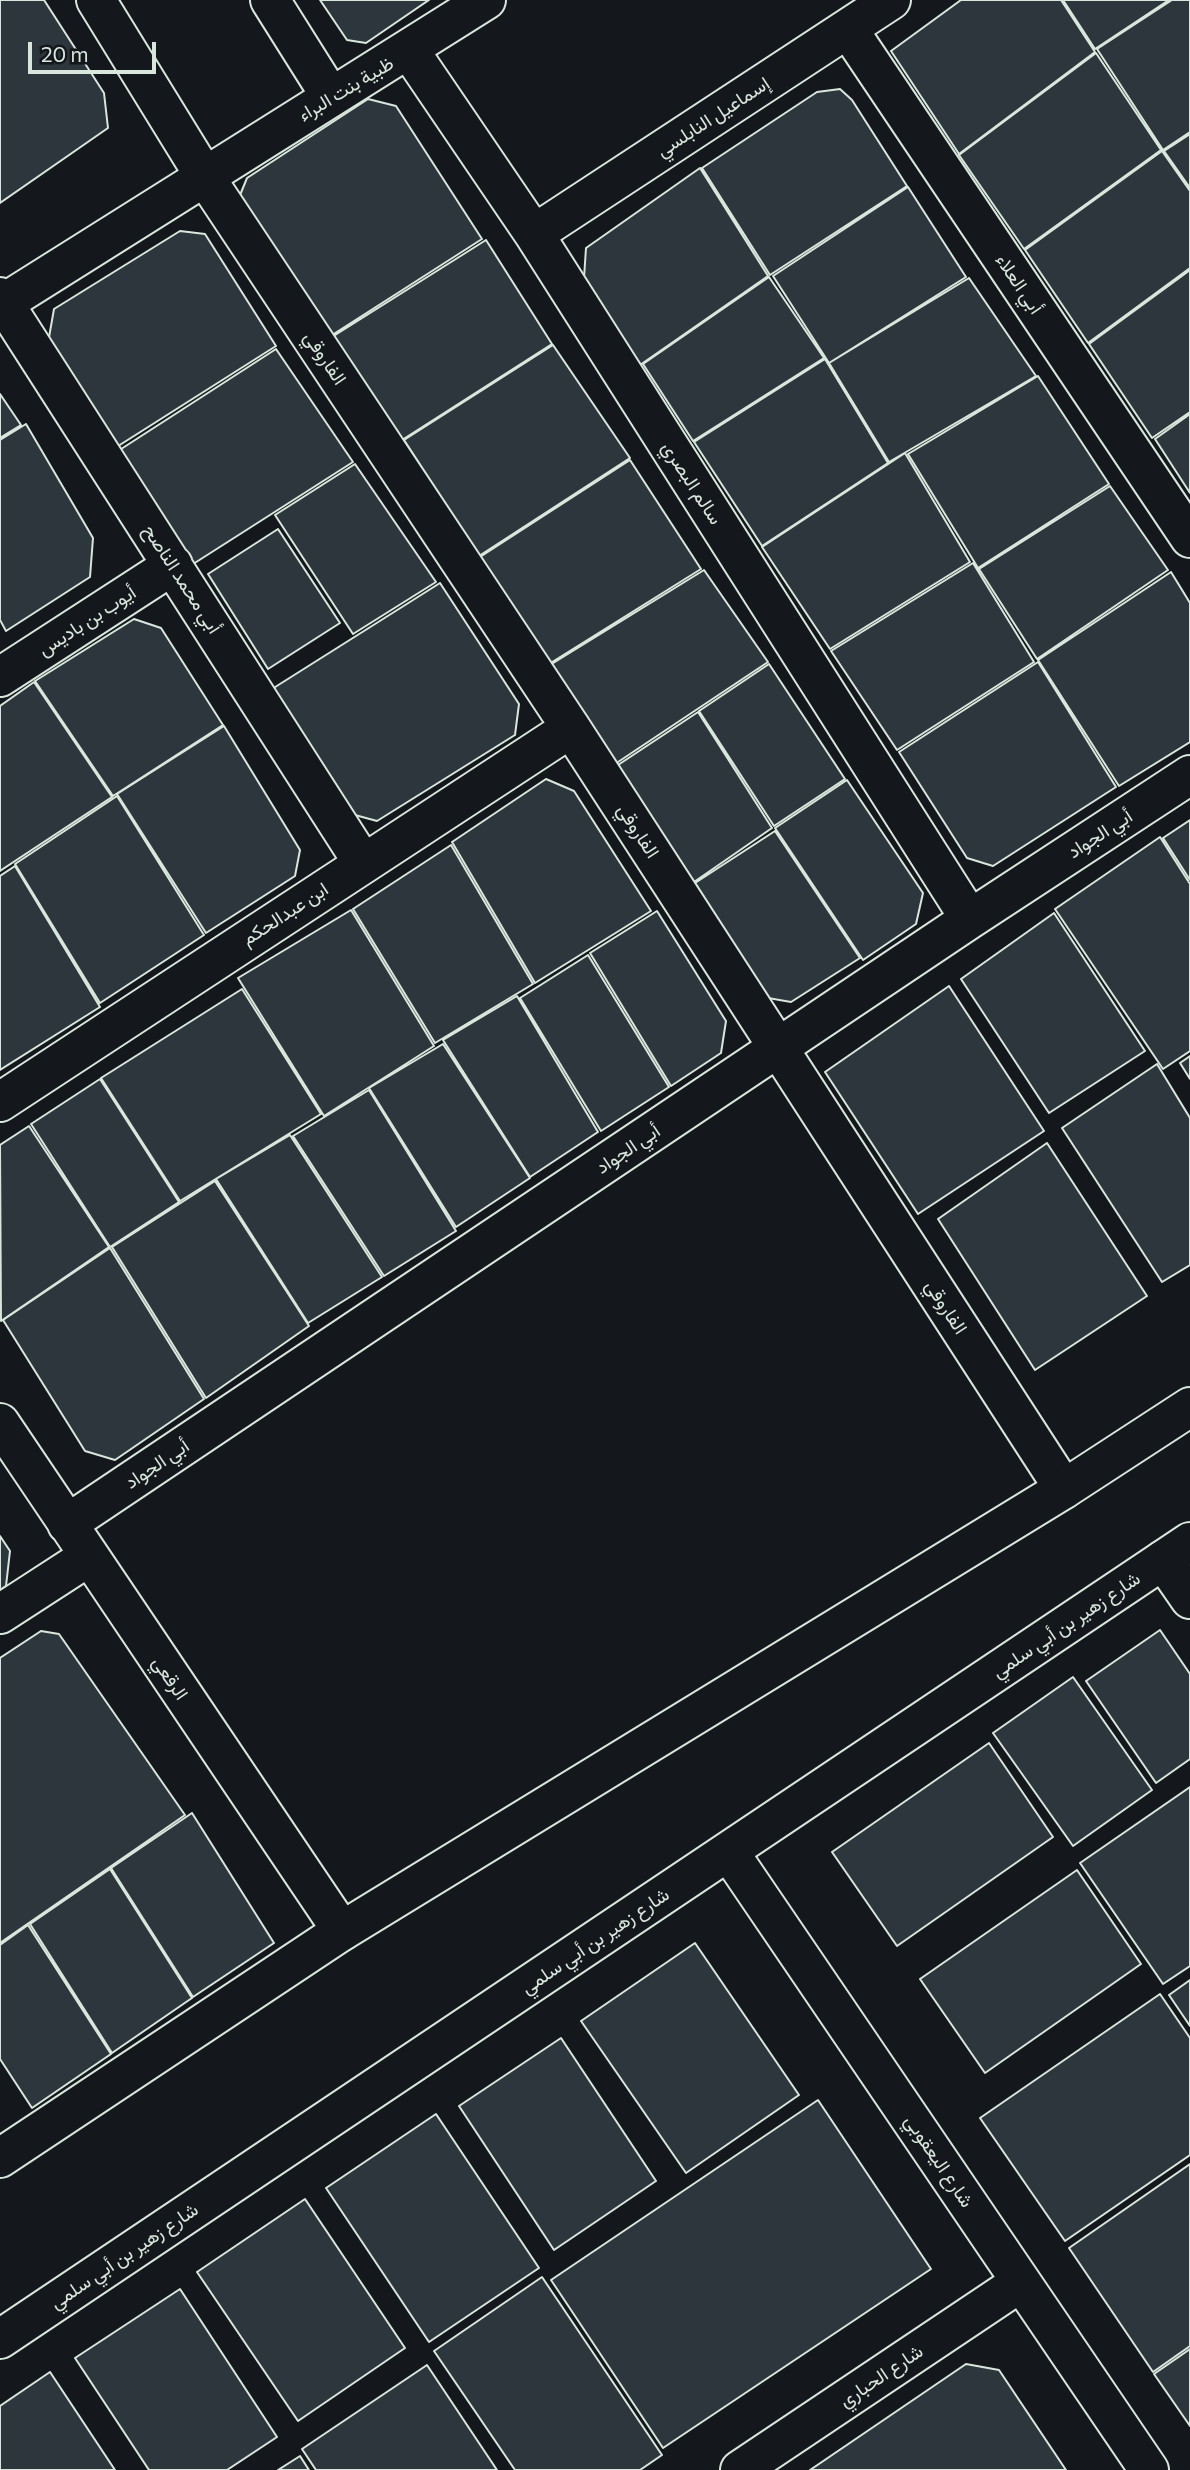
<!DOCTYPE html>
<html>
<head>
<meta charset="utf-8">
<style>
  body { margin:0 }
  #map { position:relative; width:1190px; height:2470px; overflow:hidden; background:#14181c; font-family:Commissioner,sans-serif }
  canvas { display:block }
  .scale { position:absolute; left:28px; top:42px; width:128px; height:32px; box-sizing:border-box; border:4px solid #d8e6dc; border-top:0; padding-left:9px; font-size:21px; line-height:24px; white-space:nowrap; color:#d8e6dc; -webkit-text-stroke:5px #14181c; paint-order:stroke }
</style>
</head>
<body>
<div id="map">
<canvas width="1190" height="2470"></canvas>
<div class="scale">20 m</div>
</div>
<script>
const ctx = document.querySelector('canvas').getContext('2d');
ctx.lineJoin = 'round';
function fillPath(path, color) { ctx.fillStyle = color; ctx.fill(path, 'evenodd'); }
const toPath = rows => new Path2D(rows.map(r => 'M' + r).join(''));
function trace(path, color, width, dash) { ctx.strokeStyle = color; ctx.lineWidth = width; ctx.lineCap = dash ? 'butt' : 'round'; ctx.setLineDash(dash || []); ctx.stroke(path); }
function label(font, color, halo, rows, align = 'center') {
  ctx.font = font + ' Commissioner,Vazirmatn,sans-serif'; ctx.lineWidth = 5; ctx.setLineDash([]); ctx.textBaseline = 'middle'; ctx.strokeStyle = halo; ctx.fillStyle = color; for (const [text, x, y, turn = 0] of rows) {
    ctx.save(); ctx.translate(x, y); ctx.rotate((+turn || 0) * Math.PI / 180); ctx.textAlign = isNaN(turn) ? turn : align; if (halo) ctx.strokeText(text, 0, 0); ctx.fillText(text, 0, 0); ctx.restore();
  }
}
const building = toPath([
  [0,0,44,0,104,93,108,128,0,203,0,0],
  [320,0,429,0,366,43,347,40,320,0],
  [961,0,1061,0,1095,52,959,154,891,51,961,0],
  [1063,0,1169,0,1095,49,1063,0],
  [1172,0,1190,0,1190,132,1163,150,1097,49,1172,0],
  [1096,53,1161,150,1024,249,959,155,1096,53],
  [840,89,852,100,907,186,770,275,702,168,817,92,840,89],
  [368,99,396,106,482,239,329,337,238,200,247,178,368,99],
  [1190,134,1190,188,1164,151,1190,134],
  [1162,151,1190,191,1190,268,1088,343,1025,250,1162,151],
  [700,168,768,276,640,365,584,278,586,248,700,168],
  [908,187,966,277,829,363,773,276,908,187],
  [180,231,205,234,276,346,115,448,48,343,54,309,180,231],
  [486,240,552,344,402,440,332,337,486,240],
  [1190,270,1190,412,1152,438,1089,344,1190,270],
  [769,277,824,358,693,441,643,364,769,277],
  [969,278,1036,376,889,462,829,363,969,278],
  [553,345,630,458,479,556,404,440,553,345],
  [276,349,353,462,190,566,118,451,276,349],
  [825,359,888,463,762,546,694,442,825,359],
  [1038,376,1109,484,978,568,908,454,1038,376],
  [0,394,21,425,0,438,0,394],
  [1190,414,1190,493,1155,439,1190,414],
  [26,424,93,538,90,577,6,631,0,620,0,440,26,424],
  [905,453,970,562,830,649,762,547,905,453],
  [630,460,701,569,549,664,480,557,630,460],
  [355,464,436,582,353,634,275,515,355,464],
  [1110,486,1168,570,1037,659,979,569,1110,486],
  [278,529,340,623,268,669,208,574,278,529],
  [973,563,1034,662,897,750,831,651,973,563],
  [704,570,768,662,615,764,550,665,704,570],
  [1171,572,1190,603,1190,742,1119,786,1038,660,1171,572],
  [440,583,519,704,515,735,377,821,355,815,272,689,440,583],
  [134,619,161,628,223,725,113,796,35,681,134,619],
  [1038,662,1116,787,993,866,967,858,899,752,1038,662],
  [769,664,845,779,774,826,699,711,769,664],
  [34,682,112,797,0,871,0,706,34,682],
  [698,712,772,828,694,882,618,765,698,712],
  [224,726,300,850,295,876,206,933,117,794,224,726],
  [546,779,574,791,651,911,535,983,452,842,546,779],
  [847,780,923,893,916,924,863,960,775,828,847,780],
  [117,796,204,935,100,1003,15,864,117,796],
  [1190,820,1190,880,1163,838,1190,820],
  [775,831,860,958,791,1002,768,998,695,883,775,831],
  [1160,837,1190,884,1190,1051,1163,1069,1055,909,1160,837],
  [451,845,533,984,435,1043,353,909,451,845],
  [15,866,100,1007,0,1070,0,876,15,866],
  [351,910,434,1046,324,1116,238,978,351,910],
  [657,911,726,1021,721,1053,671,1086,590,953,657,911],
  [1054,913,1145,1051,1049,1113,961,979,1054,913],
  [588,955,669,1087,601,1131,520,998,588,955],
  [949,986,1044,1131,918,1214,825,1072,949,986],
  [242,989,321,1114,180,1201,101,1078,242,989],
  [517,996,598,1132,530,1177,443,1040,517,996],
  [443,1044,530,1178,456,1227,369,1088,443,1044],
  [1190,1056,1190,1079,1180,1063,1190,1056],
  [1157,1064,1190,1118,1190,1265,1162,1282,1062,1128,1157,1064],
  [100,1079,179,1202,110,1247,31,1124,100,1079],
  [369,1090,456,1231,384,1276,293,1136,369,1090],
  [29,1126,109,1247,1,1321,0,1145,29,1126],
  [290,1135,382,1277,308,1323,216,1179,290,1135],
  [1047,1143,1147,1296,1035,1370,938,1219,1047,1143],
  [215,1181,309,1326,206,1398,112,1247,215,1181],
  [110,1248,204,1399,115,1460,85,1451,3,1320,110,1248],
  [0,1536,10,1551,6,1586,0,1590,0,1536],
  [1160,1630,1190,1674,1190,1759,1156,1783,1086,1681,1160,1630],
  [41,1631,59,1634,185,1815,0,1943,0,1658,41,1631],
  [1073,1677,1152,1790,1073,1846,993,1733,1073,1677],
  [989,1743,1053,1837,897,1946,832,1852,989,1743],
  [1190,1787,1190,1966,1163,1984,1080,1863,1190,1787],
  [192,1813,274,1943,193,1997,111,1868,192,1813],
  [110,1869,192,1998,112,2053,30,1924,110,1869],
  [1077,1870,1141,1964,985,2073,920,1979,1077,1870],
  [28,1925,111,2054,32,2108,0,2059,0,1945,28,1925],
  [695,1943,799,2095,686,2173,581,2021,695,1943],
  [1190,1980,1190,2026,1169,1995,1190,1980],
  [1160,1994,1190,2038,1190,2155,1065,2241,980,2118,1160,1994],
  [561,2038,656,2181,554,2250,459,2106,561,2038],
  [818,2100,931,2269,663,2448,551,2280,818,2100],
  [436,2114,539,2268,429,2342,326,2188,436,2114],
  [1190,2164,1190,2346,1153,2372,1069,2248,1190,2164],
  [305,2199,405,2348,298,2421,197,2272,305,2199],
  [542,2277,662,2455,640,2470,515,2470,434,2351,542,2277],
  [180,2289,277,2437,227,2470,149,2470,75,2358,180,2289],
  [1190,2349,1190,2426,1154,2374,1190,2349],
  [966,2364,999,2370,1066,2470,810,2470,966,2364],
  [427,2365,497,2470,316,2470,302,2449,427,2365],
  [50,2372,115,2470,0,2470,0,2406,50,2372],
  [300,2456,309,2470,278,2470,300,2456]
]);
const minor = toPath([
  [96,0,205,177,571,728,1064,1489],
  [270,0,331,97],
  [848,29,1190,538],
  [409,50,534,234,970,919],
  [534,234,891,0],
  [0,297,363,863],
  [4,303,486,0],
  [0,677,173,565],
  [0,1102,571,728],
  [0,1423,342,1931],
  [67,1524,970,919,1190,775],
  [1163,1560,1190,1599],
  [0,1614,88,1557],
  [729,1852,1149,2470],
  [740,2470,1021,2282]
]);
const tertiary = toPath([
  [0,2158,342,1931,1064,1489,1190,1407],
  [0,2339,1190,1542]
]);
const streetNames = [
  ["ظبية بنت البراء",346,89,-31],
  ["إسماعيل النابلسي",713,117,-33],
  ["أبي العلاء",1019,284,56],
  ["الفاروقي",325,358,56],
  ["سالم البصري",692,483,57],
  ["أبي محمد الناصح",182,579,57],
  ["أيوب بن باديس",87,621,-33],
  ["الفاروقي",638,831,57],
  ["أبي الجواد",1100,834,-33],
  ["ابن عبدالحكم",285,914,-33],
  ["أبي الجواد",628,1149,-34],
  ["الفاروقي",946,1307,57],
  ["أبي الجواد",157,1464,-34],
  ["شارع زهير بن أبي سلمي",1066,1625,-34],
  ["الرقعي",170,1678,56],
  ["شارع زهير بن أبي سلمي",595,1941,-34],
  ["شارع اليعقوبي",939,2161,56],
  ["شارع زهير بن أبي سلمي",124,2256,-34],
  ["شارع الحباري",881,2376,-34]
];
fillPath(building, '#2c363c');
trace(building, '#d8e6dc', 2);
trace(minor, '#d8e6dc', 42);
trace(tertiary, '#d8e6dc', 42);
trace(minor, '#14181c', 38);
trace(tertiary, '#14181c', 38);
label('19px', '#d8e6dc', '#14181c', streetNames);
</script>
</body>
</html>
